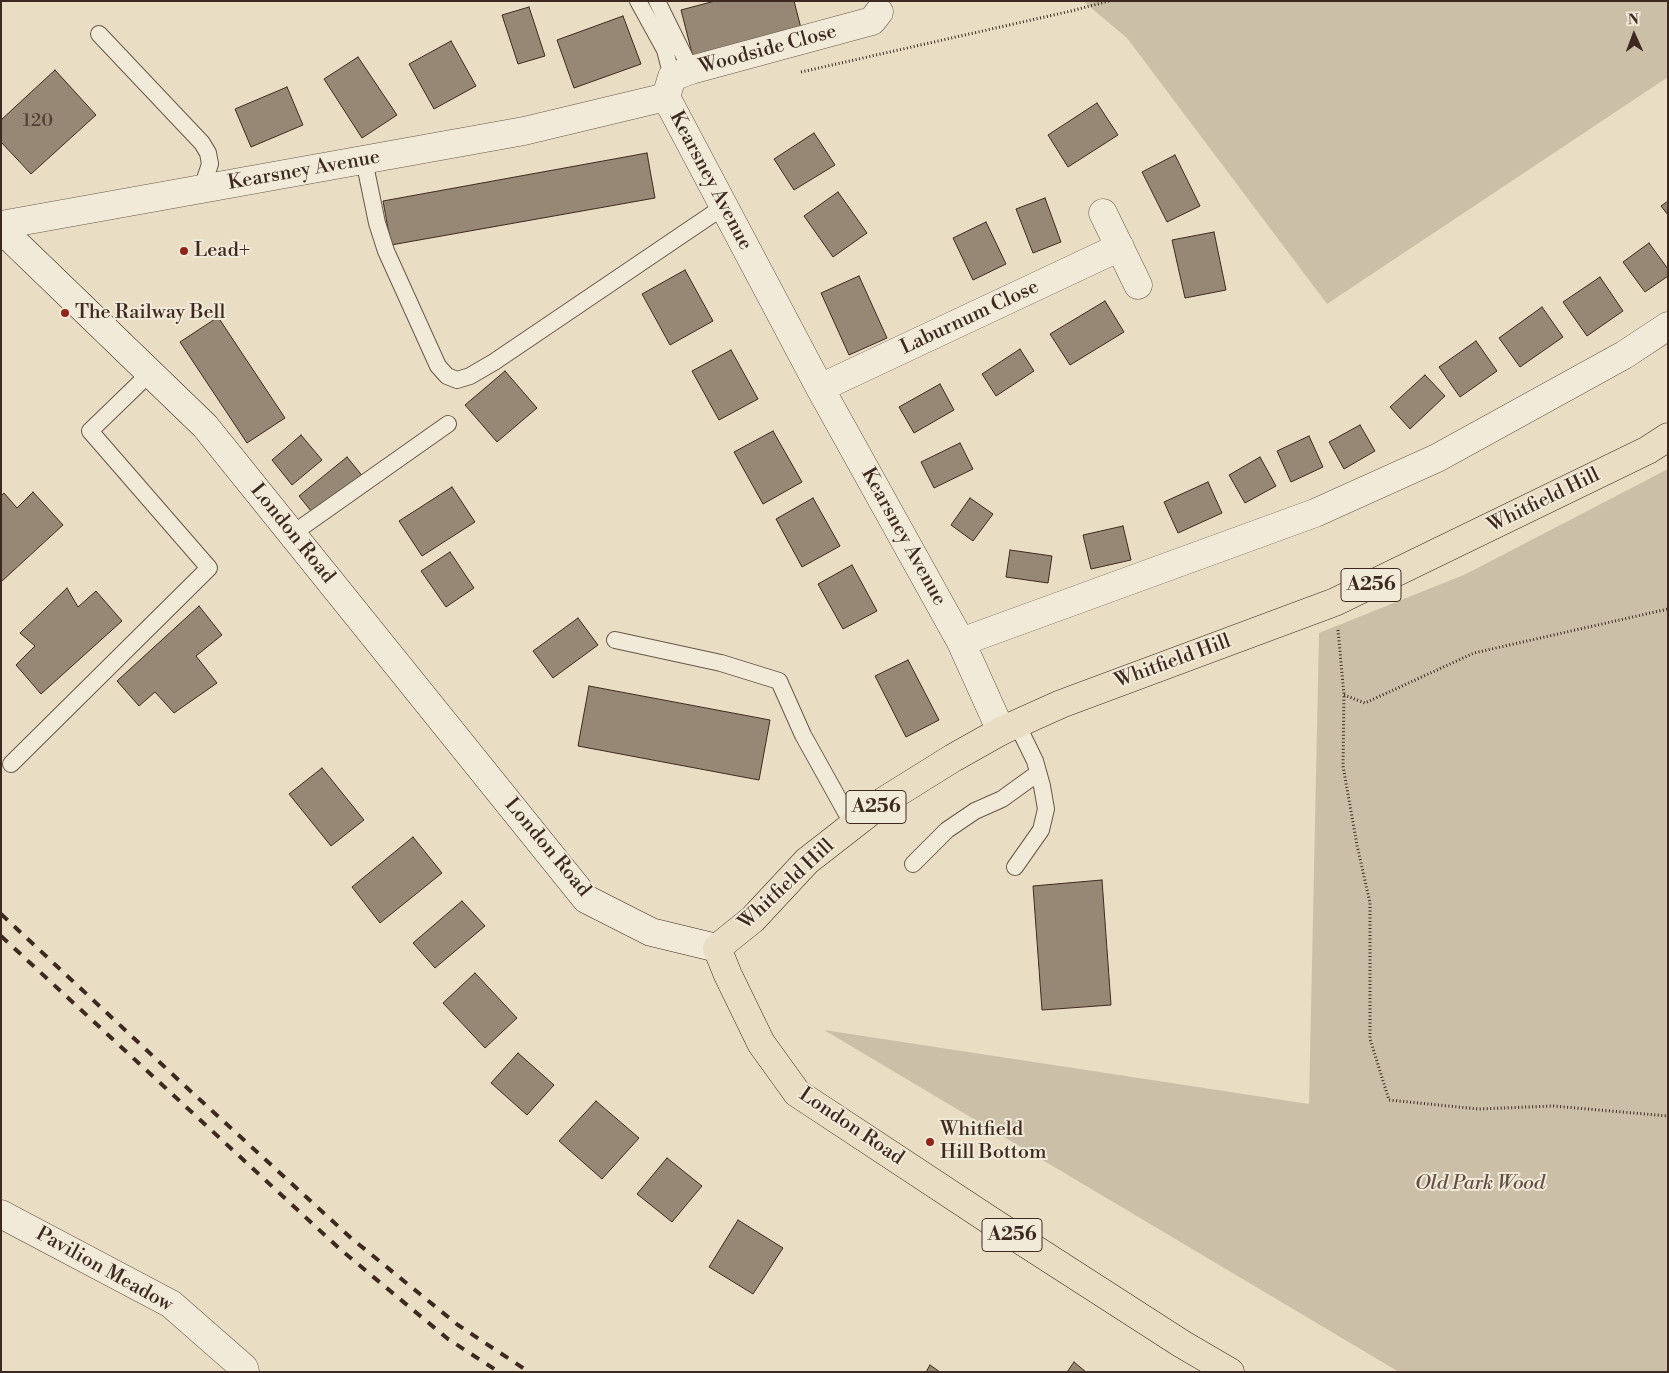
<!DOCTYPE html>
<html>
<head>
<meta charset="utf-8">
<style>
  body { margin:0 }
  #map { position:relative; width:1669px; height:1373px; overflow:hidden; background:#e9dec4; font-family:"Libre Bodoni",serif }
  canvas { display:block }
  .frame { position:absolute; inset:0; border:2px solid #3e2920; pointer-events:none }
  .north { position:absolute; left:1609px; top:10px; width:50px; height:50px; -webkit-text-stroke:4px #f1ead9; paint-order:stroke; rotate:358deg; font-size:14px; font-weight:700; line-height:20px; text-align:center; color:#3e2920 }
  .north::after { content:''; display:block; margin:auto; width:18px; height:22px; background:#3e2920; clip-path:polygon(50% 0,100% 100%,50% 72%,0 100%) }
</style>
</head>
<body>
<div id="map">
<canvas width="1669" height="1373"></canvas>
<div class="frame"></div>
<div class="north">N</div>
</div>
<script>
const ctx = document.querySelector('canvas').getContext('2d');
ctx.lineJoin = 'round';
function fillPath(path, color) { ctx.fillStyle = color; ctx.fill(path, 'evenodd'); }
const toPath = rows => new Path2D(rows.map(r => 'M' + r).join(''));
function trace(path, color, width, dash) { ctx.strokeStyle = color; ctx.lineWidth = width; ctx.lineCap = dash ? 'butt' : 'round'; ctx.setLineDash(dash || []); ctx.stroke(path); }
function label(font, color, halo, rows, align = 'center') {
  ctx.font = font + ' "Libre Bodoni",serif'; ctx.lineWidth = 4; ctx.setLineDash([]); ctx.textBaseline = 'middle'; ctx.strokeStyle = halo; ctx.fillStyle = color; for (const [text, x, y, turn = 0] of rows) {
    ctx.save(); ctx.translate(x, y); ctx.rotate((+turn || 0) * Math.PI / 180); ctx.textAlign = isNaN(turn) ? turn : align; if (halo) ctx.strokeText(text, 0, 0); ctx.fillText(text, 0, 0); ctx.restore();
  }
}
const green = toPath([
  [1083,1,1668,1,1668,77,1327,304,1127,38],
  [1668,469,1668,1372,1399,1372,824,1030,1309,1104,1319,633,1466,574]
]);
const building = toPath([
  [715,1,794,1,802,32,694,61,681,10,715,1],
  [529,7,545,56,518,64,502,15,529,7],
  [623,16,641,64,574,88,557,40,623,16],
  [451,41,476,86,434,109,409,64,451,41],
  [358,57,397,115,362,138,324,79,358,57],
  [55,70,96,115,31,174,1,142,1,120,55,70],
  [287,87,303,125,251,147,235,109,287,87],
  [1097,103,1118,135,1068,167,1048,135,1097,103],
  [814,133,835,165,794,190,774,159,814,133],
  [647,153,655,198,391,245,383,201,647,153],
  [1175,155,1200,206,1167,222,1142,172,1175,155],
  [838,192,867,233,833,257,804,216,838,192],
  [1045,198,1061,242,1033,253,1016,209,1045,198],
  [1668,201,1668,215,1661,206,1668,201],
  [986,222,1006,264,973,280,953,238,986,222],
  [1214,232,1226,290,1185,298,1172,240,1214,232],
  [1649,243,1668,269,1668,276,1645,292,1623,262,1649,243],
  [685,270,713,321,670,345,642,294,685,270],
  [859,276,887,338,849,355,821,293,859,276],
  [1600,277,1623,311,1587,336,1563,302,1600,277],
  [1105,301,1124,332,1070,365,1050,334,1105,301],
  [1542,307,1563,337,1520,367,1499,338,1542,307],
  [218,317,285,418,247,443,180,342,218,317],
  [1476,341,1497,371,1460,397,1439,367,1476,341],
  [1020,349,1034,371,996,396,982,374,1020,349],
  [731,350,758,399,719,420,692,371,731,350],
  [505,371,537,408,497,442,465,405,505,371],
  [1425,375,1445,396,1410,429,1390,407,1425,375],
  [940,384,954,410,914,433,899,407,940,384],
  [1360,425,1375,451,1344,469,1329,442,1360,425],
  [773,431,802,482,763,504,734,452,773,431],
  [301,435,322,460,292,485,272,460,301,435],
  [1309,436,1323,467,1291,482,1277,451,1309,436],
  [960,443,973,469,934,488,921,462,960,443],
  [347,457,364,478,315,516,299,496,347,457],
  [1260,457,1276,486,1245,503,1229,475,1260,457],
  [1208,482,1222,513,1178,533,1164,502,1208,482],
  [452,487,475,522,422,556,399,521,452,487],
  [33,492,63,525,1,582,1,496,4,493,17,508,33,492],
  [813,498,840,546,802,567,776,519,813,498],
  [970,498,993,514,973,541,951,525,970,498],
  [1123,526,1131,560,1091,569,1083,535,1123,526],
  [1010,550,1052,556,1048,583,1006,577,1010,550],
  [450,552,474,588,446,607,421,571,450,552],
  [852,565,877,611,843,629,818,584,852,565],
  [67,588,78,607,96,591,122,621,41,694,16,665,35,646,20,633,67,588],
  [199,606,222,635,196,656,217,683,174,713,155,692,139,706,117,681,199,606],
  [578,618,598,645,553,678,533,651,578,618],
  [908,660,939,720,906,737,875,676,908,660],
  [589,686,770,720,759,780,578,746,589,686],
  [322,768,364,820,331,846,289,794,322,768],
  [413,837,442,873,380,923,352,887,413,837],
  [1102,880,1111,1005,1042,1010,1033,886,1102,880],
  [462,901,485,926,435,968,413,943,462,901],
  [475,973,517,1018,485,1048,443,1003,475,973],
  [518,1053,554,1085,527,1115,491,1083,518,1053],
  [596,1101,639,1138,602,1179,559,1141,596,1101],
  [667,1158,702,1186,672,1222,637,1194,667,1158],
  [738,1220,783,1248,753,1294,709,1267,738,1220],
  [1074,1362,1086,1372,1067,1372,1074,1362],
  [930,1365,940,1372,926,1372,930,1365]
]);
const path = toPath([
  [801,72,1071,11,1109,1],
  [1338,630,1344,695,1343,766,1357,845,1370,903,1370,1039,1389,1100,1478,1109,1553,1106,1668,1116],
  [1344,695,1365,703,1474,653,1668,609]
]);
const lane = toPath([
  [638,1,665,50,672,77],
  [657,1,691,70],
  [99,34,202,143,208,153,210,164,202,188],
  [364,160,377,223,386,251,438,366,447,376,457,380,470,376,494,362,723,207],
  [292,534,448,424],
  [615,640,721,663,779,681,803,735,853,825],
  [11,764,209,568,90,431,150,373],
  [913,864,947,830,975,811,1002,799,1038,773],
  [1015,867,1041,830,1046,809,1042,786,1035,761,1017,724]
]);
const street = toPath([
  [666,97,672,77,691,70,872,21,879,12],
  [1103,213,1138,285],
  [1,225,524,131,666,97,820,388,961,642,1001,731],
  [820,388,1120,247],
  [961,642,1315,513,1437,458,1624,355,1668,326],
  [1,1214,171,1304,244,1368,245,1372]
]);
const secondary = toPath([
  [1,229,205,426,586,899,651,932,717,948]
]);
const primary = toPath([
  [1230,1372,1182,1344,991,1221,797,1093,761,1043,728,975,717,948,753,919,807,861,884,801,953,758,1001,731,1061,704,1335,602,1648,450,1668,437]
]);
const rail = toPath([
  [1,914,185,1086,351,1238,458,1325,529,1372],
  [1,936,341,1250,448,1339,499,1372]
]);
const markers = [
  [184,251,5,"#8f2418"],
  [65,313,5,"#8f2418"],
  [930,1142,5,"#8f2418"]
];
const numberNames = [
  ["120",38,122]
];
const shields = [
  [1371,585,60],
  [876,807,60],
  [1012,1235,60]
];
const shieldNames = [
  ["A256",1371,585],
  ["A256",876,807],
  ["A256",1012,1235]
];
const streetNames = [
  ["Woodside Close",768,50,-15],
  ["Kearsney Avenue",304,171,-10],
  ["Kearsney Avenue",710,181,62],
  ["Laburnum Close",970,318,-25],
  ["Whitfield Hill",1544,501,-26],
  ["London Road",292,534,51],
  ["Kearsney Avenue",903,537,61],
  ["Whitfield Hill",1173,662,-20],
  ["London Road",547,848,50],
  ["Whitfield Hill",787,885,-43],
  ["London Road",851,1127,34],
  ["Pavilion Meadow",104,1270,29]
];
const poiNames = [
  ["Lead+",194,251],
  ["The Railway Bell",75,313],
  ["Whitfield",940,1130],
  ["Hill Bottom",940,1153]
];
const parkNames = [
  ["Old Park Wood",1480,1184]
];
fillPath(green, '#ccbfa8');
fillPath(building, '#978775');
trace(building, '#3e2920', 1);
trace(lane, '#695649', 18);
trace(street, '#695649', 29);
trace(secondary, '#3e2920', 29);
trace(primary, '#3e2920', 29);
trace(path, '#3e2920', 3, [1, 2.5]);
trace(lane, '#f1ead9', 16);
trace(street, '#f1ead9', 28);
trace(secondary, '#f1ead9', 28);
trace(primary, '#e9dec4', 28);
trace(rail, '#3e2920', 4, [9, 9]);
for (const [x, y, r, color] of markers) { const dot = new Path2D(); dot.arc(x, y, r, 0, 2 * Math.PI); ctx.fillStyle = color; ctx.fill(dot); trace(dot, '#f1ead9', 2); }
label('18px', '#544035', null, numberNames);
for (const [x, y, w] of shields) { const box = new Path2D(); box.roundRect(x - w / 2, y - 16.5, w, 33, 4); ctx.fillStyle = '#f1ead9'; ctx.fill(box); trace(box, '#3e2920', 1); }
label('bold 19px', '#3e2920', null, shieldNames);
label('20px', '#3e2920', '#f1ead9', streetNames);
label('20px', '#3e2920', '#f1ead9', poiNames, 'left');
label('italic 20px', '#624e42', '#f1ead9', parkNames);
</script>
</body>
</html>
